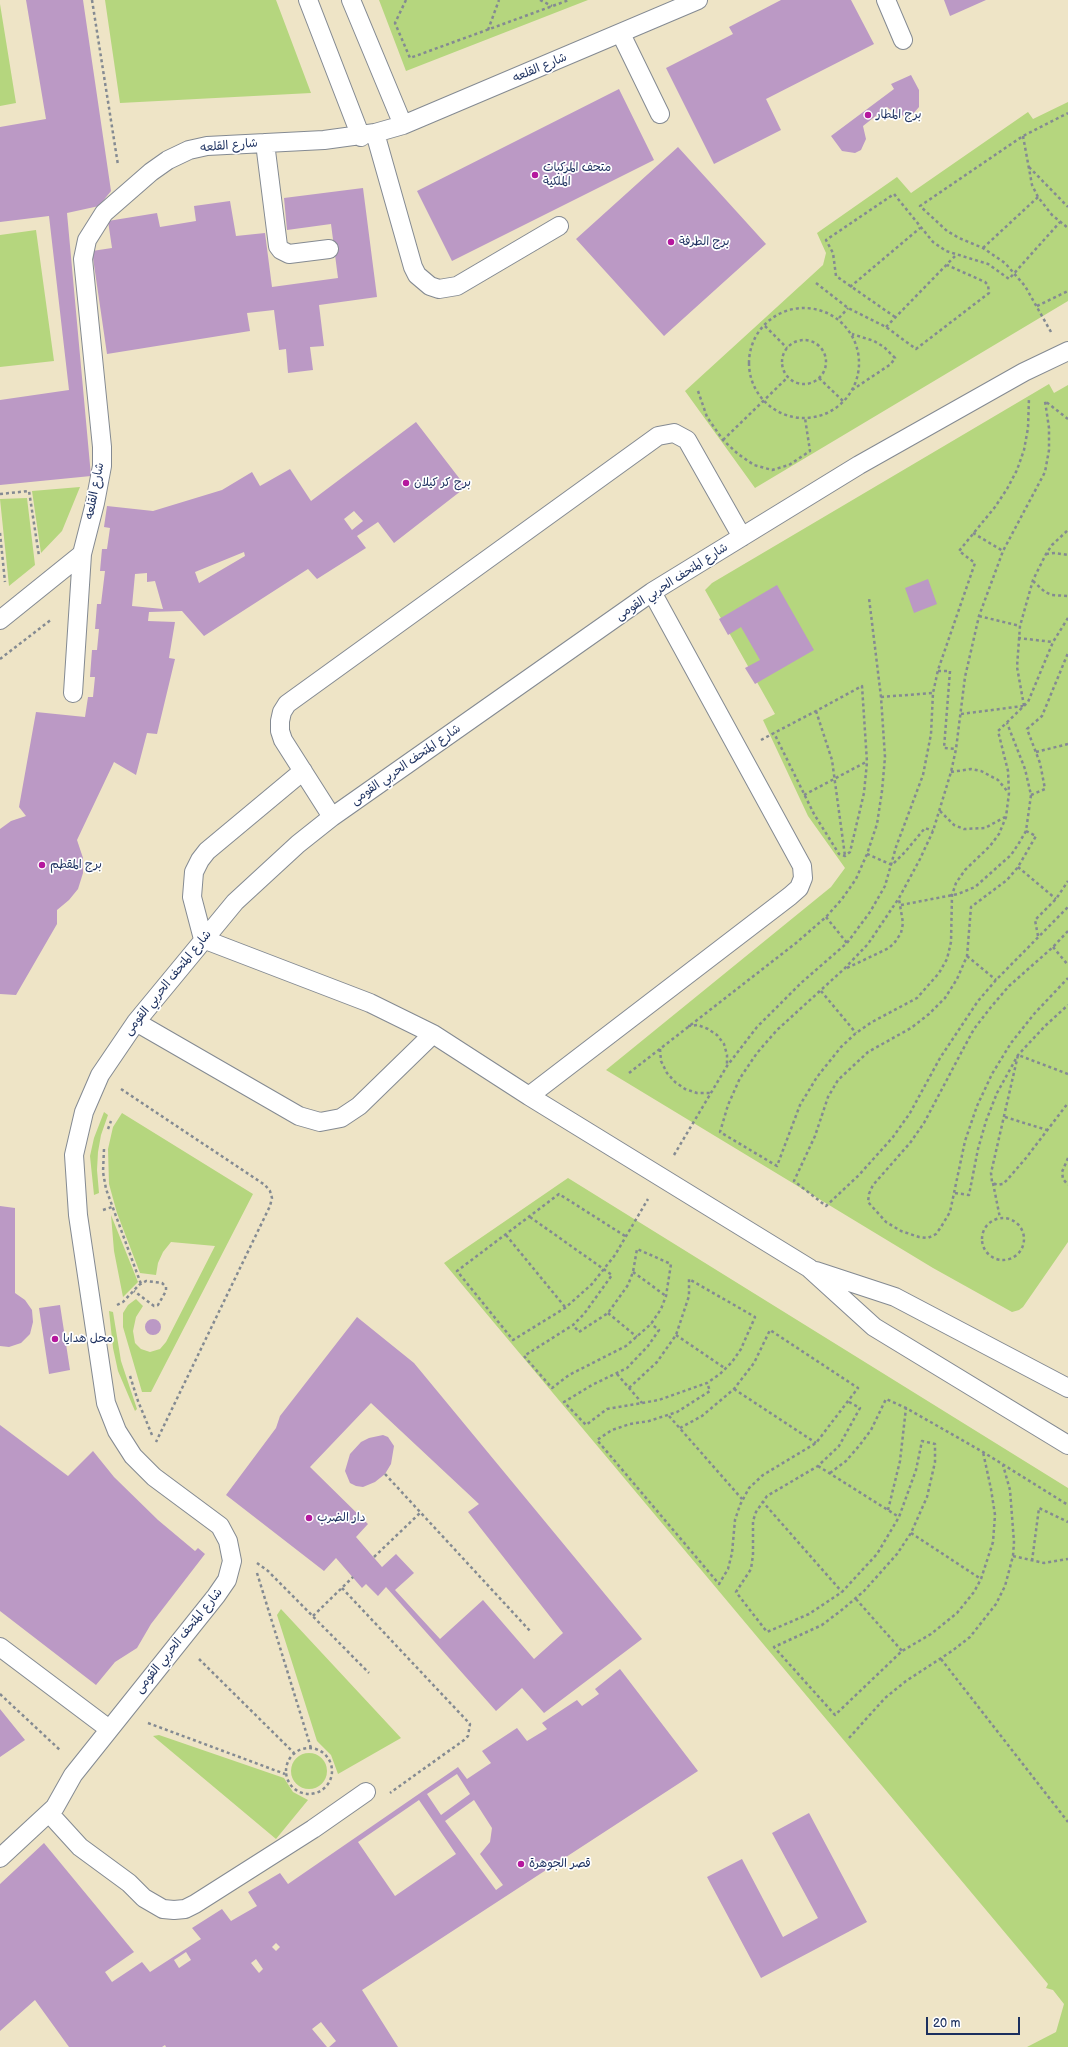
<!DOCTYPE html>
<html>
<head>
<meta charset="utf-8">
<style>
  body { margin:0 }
  #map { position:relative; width:1068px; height:2047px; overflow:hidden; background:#eee4c6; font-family:"Balsamiq Sans",sans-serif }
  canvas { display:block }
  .scale { position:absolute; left:926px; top:2017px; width:94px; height:18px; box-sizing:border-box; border:2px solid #1b2f5e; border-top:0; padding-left:5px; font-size:12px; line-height:14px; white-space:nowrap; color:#1b2f5e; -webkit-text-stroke:3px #fff; paint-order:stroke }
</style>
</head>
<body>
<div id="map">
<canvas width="1068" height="2047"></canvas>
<div class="scale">20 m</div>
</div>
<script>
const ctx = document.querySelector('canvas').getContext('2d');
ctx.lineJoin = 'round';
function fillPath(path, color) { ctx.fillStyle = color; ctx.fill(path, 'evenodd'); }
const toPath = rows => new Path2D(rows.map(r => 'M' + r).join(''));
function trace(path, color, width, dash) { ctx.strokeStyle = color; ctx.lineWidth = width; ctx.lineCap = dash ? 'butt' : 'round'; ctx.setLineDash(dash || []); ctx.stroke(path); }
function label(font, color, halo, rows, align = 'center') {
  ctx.font = font + ' "Balsamiq Sans","Playpen Sans Arabic",sans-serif'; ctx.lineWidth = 3.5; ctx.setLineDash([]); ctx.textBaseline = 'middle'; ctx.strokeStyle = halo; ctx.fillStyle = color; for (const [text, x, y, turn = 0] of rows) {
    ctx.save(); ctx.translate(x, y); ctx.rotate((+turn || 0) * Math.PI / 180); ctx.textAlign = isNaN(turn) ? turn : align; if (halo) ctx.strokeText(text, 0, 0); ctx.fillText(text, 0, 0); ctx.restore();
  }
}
const green = toPath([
  [105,0,276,0,311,93,120,103],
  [379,0,588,0,406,71],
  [0,4,16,103,0,106],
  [1068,102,1068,301,755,488,685,391,823,265,826,253,817,233,897,177,911,193,1028,112,1033,119],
  [36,230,54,361,0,367,0,235],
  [1049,384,1054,393,1068,385,1068,1242,1023,1307,1019,1310,1012,1312,933,1268,606,1070,831,887,845,868,808,816,763,720,775,714,705,590,712,583],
  [80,487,62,531,41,553,32,491],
  [27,498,35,565,9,586,0,499],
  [104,1112,108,1115,101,1135,98,1152,97,1170,99,1193,94,1195,90,1156,94,1138],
  [122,1113,253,1194,151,1392,142,1392,123,1327,123,1313,128,1305,136,1299,143,1306,136,1317,133,1331,135,1343,141,1349,150,1352,160,1349,166,1342,215,1246,171,1242,163,1252,158,1263,156,1275,140,1273,117,1213,109,1184,108,1149,113,1127],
  [568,1178,1068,1488,1068,2047,1027,2047,1056,2032,1064,2004,1053,1990,1046,1988,1048,1984,444,1263],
  [111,1215,138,1282,123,1297,114,1251],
  [109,1311,113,1312,121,1361,137,1409,135,1411,118,1371,113,1348],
  [281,1609,401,1738,338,1774,331,1755,317,1741,277,1615],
  [159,1735,284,1778,293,1792,308,1800,276,1839,153,1736],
  '291 1771a18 18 0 1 1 36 0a18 18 0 1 1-36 0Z'
]);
const building = toPath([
  [26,0,83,0,111,191,99,206,67,213,91,476,0,485,0,400,69,390,49,216,0,222,0,127,46,119],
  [781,0,851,0,874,44,766,99,781,130,714,164,666,68,733,34,729,27],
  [944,0,986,0,950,16],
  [911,75,919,90,919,107,913,114,905,116,896,114,887,107,863,126,866,139,861,150,855,153,842,151,831,136,894,89,891,84],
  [619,89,654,160,452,261,417,191],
  [678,147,766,244,664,336,576,239],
  [363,188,377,297,319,305,324,346,310,347,313,370,288,373,286,349,279,350,274,310,247,313,250,331,107,354,92,251,112,248,108,221,157,213,160,227,196,221,194,206,230,201,236,236,265,233,272,287,338,278,331,224,287,230,284,198],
  [416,422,466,487,394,543,378,522,357,536,366,548,317,579,308,569,204,636,182,611,149,612,148,621,175,622,169,658,175,659,157,734,147,733,136,775,114,762,77,840,83,858,83,873,78,889,69,900,57,910,57,924,16,995,0,994,0,829,11,821,26,816,19,807,36,712,85,717,88,697,93,697,95,677,90,677,92,650,97,650,99,629,95,629,97,604,101,604,105,571,100,571,102,549,107,549,110,528,104,527,107,506,153,511,222,490,252,472,260,486,290,469,311,501],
  [354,511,363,521,352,530,344,519],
  [244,552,245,556,199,583,195,572],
  [147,573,147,582,155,581,163,609,132,606,135,574],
  [928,579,937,604,914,613,905,588],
  [777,585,814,650,755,684,745,668,760,660,741,627,728,635,719,619],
  [0,1206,15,1208,15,1293,25,1300,32,1310,33,1322,30,1334,21,1343,9,1347,0,1346],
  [60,1305,70,1370,49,1374,39,1308],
  [357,1317,414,1363,642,1639,544,1713,522,1688,496,1711,386,1587,378,1596,366,1584,362,1588,336,1558,324,1571,226,1495,276,1428,280,1416],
  [371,1403,479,1504,468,1512,563,1633,534,1659,483,1600,440,1639,395,1590,414,1573,396,1554,382,1567,356,1537,368,1524,310,1467],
  '145 1327a8 8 0 1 1 16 0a8 8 0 1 1-16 0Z',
  [0,1425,68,1476,93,1451,114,1477,158,1520,195,1551,198,1548,205,1554,151,1624,137,1648,115,1662,96,1685,0,1611],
  [383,1435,388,1437,394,1446,391,1464,385,1474,375,1482,363,1487,356,1486,350,1483,345,1471,350,1454,361,1442,369,1438],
  [620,1669,698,1771,362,1990,398,2047,329,2047,336,2041,321,2022,312,2029,327,2047,166,2047,165,2045,162,2047,69,2047,35,2000,0,2031,0,1884,44,1843,134,1952,105,1972,112,1982,142,1962,150,1972,201,1939,192,1928,222,1909,231,1921,257,1906,248,1892,280,1873,288,1884,458,1767,467,1779,491,1763,482,1751,517,1728,527,1741,547,1729,542,1723,577,1700,582,1706,599,1694,595,1689],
  [457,1774,470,1794,441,1815,427,1794],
  [419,1800,456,1854,395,1896,358,1842],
  [474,1800,492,1828,490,1842,480,1854,503,1885,496,1890,445,1821],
  [276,1943,280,1947,276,1951,272,1947],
  [186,1952,191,1960,179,1968,174,1960],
  [256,1959,263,1969,259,1973,251,1963],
  [0,1709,25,1740,0,1757],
  [809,1813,867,1922,761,1978,707,1877,742,1859,783,1937,818,1918,772,1833]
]);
const path = toPath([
  [92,0,118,165],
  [406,0,395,23,410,58,569,0],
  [540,0,552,6],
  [488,30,499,0],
  [1023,136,1032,185,1038,197,1052,215,1068,228],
  [1029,167,1068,207],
  [983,248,1038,197],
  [816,283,848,308,886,327,916,349,989,293,988,285,985,282,947,265],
  [850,287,920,228],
  [1037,306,1068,291],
  '749 363a55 55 0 1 1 110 0a55 55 0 1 1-110 0Z',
  [895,317,836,276,833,253,826,240,894,194,933,242,946,251,988,264,1009,279,1060,222],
  [839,318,848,308],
  [765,326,787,348],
  [886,327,957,254],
  [1051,332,1025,286,1005,263,983,248,959,238,947,231,920,206,1023,136,1068,113],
  '782 362a22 22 0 1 1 44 0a22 22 0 1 1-44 0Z',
  [819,378,843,401],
  [852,390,891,364,895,358,884,347,874,341,852,334],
  [698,391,707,417,723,440,738,454,754,465,772,470,789,465,810,451,805,418],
  [1068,419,1045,401,1049,428,1049,450,1045,472,1003,551,979,616,965,677,956,749,951,772,933,831,920,859,899,898,868,944,844,969,777,1030,757,1053,740,1078,728,1105,720,1132,777,1166,800,1105,817,1077,841,1047,856,1033,872,1022,917,998,939,973,947,959,951,942,952,895,956,883,965,870,990,846,999,834,1006,817,1009,793,1008,771,998,731,1028,702,1053,642,1068,618],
  [723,440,788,377],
  [0,494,29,491,39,556],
  [0,533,5,582],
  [973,533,1003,551],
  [1046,554,1055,553,1068,555],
  [1033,581,1045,592,1052,595,1068,596],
  [979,616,1020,626],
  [1018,638,1053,642],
  [0,659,52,619],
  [938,671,950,671,944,748,956,749],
  [881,697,933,693],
  [1024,706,1017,667,1020,626,1033,580,1046,554,1052,545,1068,530],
  [816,711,832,760,845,856],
  [961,714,1023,706],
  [761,740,774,733,816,711,862,686,867,762,864,793,850,852,845,856,839,854,814,814,774,733],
  [1036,752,1068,744],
  [951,772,971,769,981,771,998,780,1008,792],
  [804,795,866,762],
  [1031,795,1045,789,1040,763,1027,729,1042,716,1068,653],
  [940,811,954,825,964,829,985,828,1005,817],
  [1026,831,1036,836,1018,867,1007,880,971,907,967,956,957,979,945,998,929,1014,911,1028,868,1052,838,1080,828,1097,815,1136,794,1181,826,1206,859,1175,893,1137,910,1113,940,1058,978,1001,996,980,1068,907],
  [867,854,892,865,905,852,925,828,933,831],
  [1018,867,1056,899],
  [901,905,958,894,975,887,1011,855,1019,843,1026,831,1031,795,1025,769,1007,723],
  [826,917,847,943],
  [1068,931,1053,947,1009,986,991,1007,974,1029,961,1053,924,1123,910,1143,873,1185,869,1194,868,1202,886,1222,901,1231,919,1237,928,1238,936,1234,941,1227,950,1212,965,1141,977,1106,992,1074,1011,1043,1034,1014,1068,978],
  [1038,936,1035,920,1056,899,1068,881],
  [1053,947,1068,965],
  [967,956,996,980],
  [847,968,889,948,895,942,901,933,903,923,899,899],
  [821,991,856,1033],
  [688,1026,698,1025,708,1029,717,1035,724,1044,727,1055,727,1066],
  [660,1049,661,1061,667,1073,675,1082,685,1089,697,1093,710,1093],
  [629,1073,796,943,826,917,842,899,856,879,867,854,877,824,882,791,885,757,881,697,869,598],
  [1068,1074,1018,1055,991,1173,992,1182,997,1185,1003,1184,1007,1180,1026,1158,1068,1103],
  [121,1089,265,1185,270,1191,272,1198,270,1206,156,1442],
  [1005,1117,1047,1130],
  [108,1129,111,1121],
  [104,1149,103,1172,106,1189,141,1284],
  [674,1155,727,1066,757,1027,801,983,847,943,870,912,885,886,896,847,923,775,931,734,933,693,938,670,975,563,959,551,995,507,1007,489,1017,470,1024,450,1028,428,1029,398],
  [1068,1158,1062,1172,1063,1179,1068,1185],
  [993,1183,1000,1218],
  [955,1193,969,1195,978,1149,986,1121,997,1093,1018,1055,1045,1026,1068,1005],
  [103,1210,112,1207],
  [530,1217,612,1275,584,1314,573,1325,524,1356,552,1388,569,1375,626,1346,651,1324,661,1309,666,1296,671,1264,637,1249,633,1272,628,1285,608,1313,579,1332,573,1325],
  '982 1239a21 21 0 1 1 42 0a21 21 0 1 1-42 0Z',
  [506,1235,565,1307],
  [625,1236,559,1194,457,1271,513,1340,565,1308,592,1284,615,1255,648,1199],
  [633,1272,666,1296],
  [117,1305,123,1302,139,1285,146,1281,162,1283,166,1287,166,1291,158,1305,154,1306,134,1291],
  [608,1313,637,1337],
  [676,1335,726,1369],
  [617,1374,642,1403],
  [130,1376,138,1401,152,1435],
  [629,1388,657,1362,676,1335,689,1296,689,1279,755,1317,741,1349,732,1362,720,1374,707,1383,659,1400,607,1409,586,1425,564,1402,592,1385,627,1368,648,1346,659,1330,651,1324],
  [734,1389,816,1443],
  [849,1402,860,1408,839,1446,818,1466,767,1496,756,1512,753,1521,753,1555,751,1569,736,1592,767,1632,809,1614,842,1592,877,1554,899,1517,916,1470,922,1441,935,1444,935,1462,927,1497,911,1533,897,1554,864,1591,843,1609,822,1625,774,1647,835,1715,902,1651,931,1634,957,1613,974,1592,981,1579,993,1542,995,1515,991,1489,983,1452],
  [669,1416,742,1499],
  [680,1428,702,1416,734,1389,754,1363,770,1330,858,1388,816,1443,763,1475,749,1488,740,1505,735,1520,732,1553,728,1569,719,1584,597,1440,612,1430,630,1424,649,1421,677,1412,710,1391,707,1383],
  [818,1466,899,1517],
  [830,1473,846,1461,859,1446,871,1430,886,1399,906,1408,983,1452,1068,1505],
  [385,1474,531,1632],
  [762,1501,842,1592],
  [888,1510,900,1461,906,1408],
  [911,1533,981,1579],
  [1013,1556,1044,1563,1068,1559],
  [374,1557,420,1513],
  [1032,1561,1039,1508,1068,1522],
  [257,1563,268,1571,369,1673],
  [257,1573,311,1748],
  [342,1588,470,1724,468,1736,464,1740,390,1793],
  [856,1599,902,1651],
  [313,1616,353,1577],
  [199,1659,294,1753],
  [941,1659,1068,1822],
  [0,1694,61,1751],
  [148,1723,285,1774],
  [849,1738,885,1698,906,1681,952,1651,970,1637,996,1604,1005,1586,1013,1556,1014,1542,1010,1490,1003,1465],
  '286 1771a23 23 0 1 1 46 0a23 23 0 1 1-46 0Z'
]);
const lane = toPath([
  [308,0,361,137],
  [351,0,403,125],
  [886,0,903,40],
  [621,34,660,114],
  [375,133,413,267,417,275,430,286,439,289,457,286,559,226],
  [265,143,278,246,281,250,289,254,329,249],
  [0,620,82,554],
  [73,693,82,554,95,503,102,466,102,447,83,259,87,240,104,213,151,172,168,160,189,150,207,146,324,140,375,133,403,125,698,0],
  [303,771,207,851,200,860,194,872,192,897,203,939,370,1003,433,1034,529,1096,809,1268,874,1327,1068,1445],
  [332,817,283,740,280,731,280,721,282,712,287,704,658,436,674,433,687,440,742,537],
  [136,1022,299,1116,320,1122,341,1118,359,1106,433,1034],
  [529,1096,790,896,799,888,803,878,802,866,652,592],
  [816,1271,895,1297,1068,1388],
  [0,1647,109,1729],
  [49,1813,80,1847,129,1883,144,1898,163,1909,174,1910,185,1909,195,1904,313,1829,366,1792],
  [0,1858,55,1807,73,1775,216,1596,227,1580,232,1561,228,1541,220,1526,154,1477,133,1456,117,1431,106,1403,78,1215,74,1155,84,1112,100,1075,136,1022,235,902,298,844,332,817,652,592,859,465,1024,372,1068,351]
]);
const markers = [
  [868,115,4,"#b5179e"],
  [535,175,4,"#b5179e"],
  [671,242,4,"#b5179e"],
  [406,483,4,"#b5179e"],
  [42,865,4,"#b5179e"],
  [55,1339,4,"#b5179e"],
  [309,1518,4,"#b5179e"],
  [521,1864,4,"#b5179e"]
];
const streetNames = [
  ["شارع القلعه",540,68,-23],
  ["شارع القلعه",229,146,-5],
  ["شارع القلعه",95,491,-79],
  ["شارع المتحف الحربي القومى",672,582,-33],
  ["شارع المتحف الحربي القومى",406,765,-35],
  ["شارع المتحف الحربي القومى",168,983,-51],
  ["شارع المتحف الحربي القومى",179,1641,-51]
];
const poiNames = [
  ["برج المطار",876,115],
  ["متحف المركبات",543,168],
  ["الملكية",543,182],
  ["برج الطرفة",679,242],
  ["برج كر كيلان",414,483],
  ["برج المقطم",50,865],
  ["محل هدايا",63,1339],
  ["دار الضرب",317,1518],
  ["قصر الجوهرة",529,1864]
];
fillPath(green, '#b5d67e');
fillPath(building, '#bb99c5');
trace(lane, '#848a92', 20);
trace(path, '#848a92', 2.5, [3, 3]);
trace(lane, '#fff', 18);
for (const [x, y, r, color] of markers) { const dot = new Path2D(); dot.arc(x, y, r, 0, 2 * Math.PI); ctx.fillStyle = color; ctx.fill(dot); trace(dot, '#fff', 1.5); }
label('12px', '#1b2f5e', '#fff', streetNames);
label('12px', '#1b2f5e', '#fff', poiNames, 'left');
</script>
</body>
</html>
